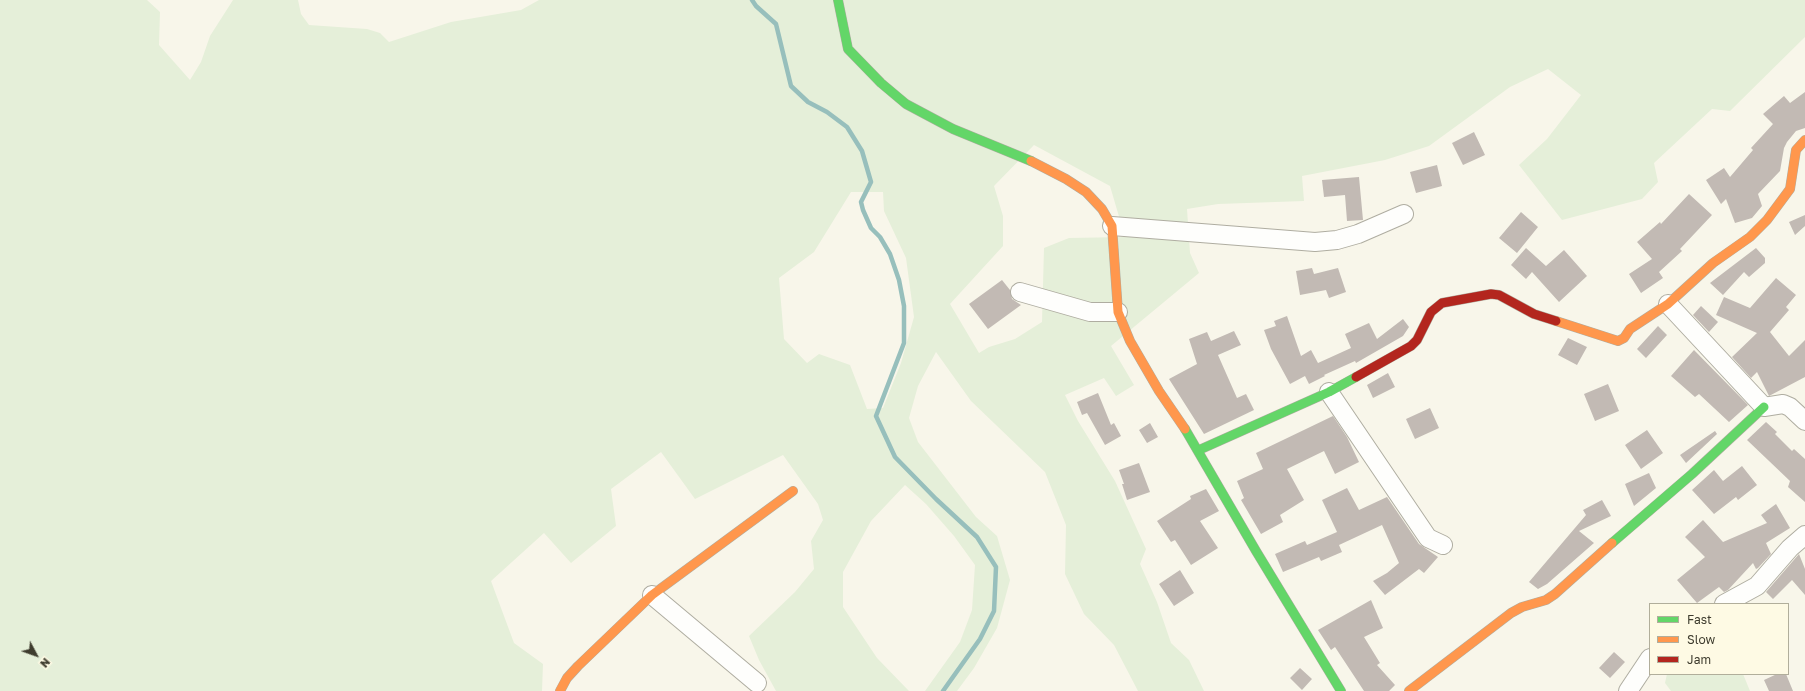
<!DOCTYPE html>
<html>
<head>
<meta charset="utf-8">
<style>
  body { margin:0 }
  #map { position:relative; width:1805px; height:691px; overflow:hidden; background:#f8f6ea; font-family:"Golos Text",sans-serif }
  canvas { display:block }
  .legend { position:absolute; left:1649px; top:603px; width:140px; height:72px; box-sizing:border-box; background:#fefae4; border:1px solid #b1ae9b; margin:0; padding:5px 7px; list-style:none; font-size:12px; color:#3e3c2e }
  .legend li { display:flex; align-items:center; gap:8px; height:20px }
  .legend b { width:20px; border:1px solid #b1ae9b }
  .north { position:absolute; left:16px; top:635px; width:40px; height:40px; -webkit-text-stroke:3px #fefae4; paint-order:stroke; rotate:131deg; font-size:11px; font-weight:700; line-height:16px; text-align:center; color:#3e3c2e }
  .north::after { content:''; display:block; margin:auto; width:14px; height:18px; background:#3e3c2e; clip-path:polygon(50% 0,100% 100%,50% 72%,0 100%) }
</style>
</head>
<body>
<div id="map">
<canvas width="1805" height="691"></canvas>
<ul class="legend">
<li><b style="height:5px;background:#63d668"></b>Fast</li>
<li><b style="height:5px;background:#ff974d"></b>Slow</li>
<li><b style="height:5px;background:#b3261e"></b>Jam</li>
</ul>
<div class="north">N</div>
</div>
<script>
const ctx = document.querySelector('canvas').getContext('2d');
ctx.lineJoin = 'round';
function fillPath(path, color) { ctx.fillStyle = color; ctx.fill(path, 'evenodd'); }
const toPath = rows => new Path2D(rows.map(r => 'M' + r).join(''));
function trace(path, color, width, dash) { ctx.strokeStyle = color; ctx.lineWidth = width; ctx.lineCap = dash ? 'butt' : 'round'; ctx.setLineDash(dash || []); ctx.stroke(path); }
const green = toPath([
  [0,0,147,0,160,12,159,45,190,80,201,62,210,36,233,0,298,0,301,14,309,25,367,29,380,33,389,42,451,22,521,10,539,0,1805,0,1805,37,1730,111,1712,109,1654,163,1658,182,1642,199,1562,220,1519,165,1547,139,1581,95,1548,69,1510,87,1429,146,1385,160,1302,176,1304,201,1218,204,1187,209,1190,253,1199,273,1111,346,1134,385,1116,396,1104,378,1065,395,1078,421,1115,481,1146,549,1140,564,1157,602,1171,643,1189,660,1204,691,1138,691,1114,645,1084,614,1065,574,1066,525,1045,472,971,401,936,352,918,386,909,418,918,442,976,517,997,536,1010,580,997,628,974,668,957,691,925,691,960,642,972,610,975,565,954,536,926,504,905,485,871,521,843,572,843,607,877,658,909,691,776,691,759,660,749,636,795,592,814,569,811,541,823,520,818,504,783,455,695,499,661,452,611,489,616,526,571,563,544,533,491,581,514,643,543,664,542,691,0,691],
  [1034,145,1110,186,1125,237,1069,238,1044,248,1042,322,1015,339,989,347,979,353,950,304,1003,246,1003,216,994,186],
  [851,192,883,192,884,211,906,258,914,317,901,363,883,408,867,409,850,365,819,354,807,363,784,339,779,278,814,252],
  [1667,674,1743,674,1750,691,1671,691,1665,683]
]);
const stream = toPath([
  [752,0,756,6,776,24,791,86,808,102,827,112,847,127,862,151,871,182,861,202,863,210,871,228,880,237,890,254,899,280,904,306,904,343,876,416,895,457,936,499,977,537,996,567,994,611,980,639,943,691]
]);
const building = toPath([
  [1805,92,1805,128,1796,131,1787,142,1784,148,1780,171,1758,194,1762,206,1752,218,1735,223,1726,199,1721,204,1706,180,1724,168,1730,177,1753,150,1751,148,1773,124,1763,114,1784,96,1790,103],
  [1474,132,1485,155,1463,165,1452,143],
  [1437,165,1442,186,1416,193,1410,172],
  [1359,177,1363,220,1347,221,1345,195,1324,197,1322,180],
  [1689,194,1712,215,1680,249,1682,251,1659,272,1663,278,1641,293,1629,274,1652,259,1637,242,1660,222,1661,224],
  [1521,212,1538,227,1517,253,1499,238],
  [1805,215,1805,226,1795,235,1789,222],
  [1526,248,1546,266,1564,250,1587,276,1559,302,1532,272,1526,279,1511,265],
  [1756,248,1765,258,1765,263,1749,277,1744,272,1723,295,1710,283],
  [1312,268,1314,274,1338,268,1346,292,1329,298,1326,290,1300,295,1296,271],
  [1776,278,1796,295,1786,307,1789,310,1770,332,1789,356,1805,340,1805,377,1769,396,1757,372,1751,378,1732,357,1757,333,1716,315,1724,297,1750,308],
  [1002,280,1010,290,1012,299,1021,305,988,329,969,304],
  [1701,306,1718,322,1709,332,1693,315],
  [1287,316,1301,356,1311,350,1318,363,1351,348,1345,334,1369,323,1377,339,1403,319,1409,327,1403,336,1356,363,1355,361,1324,375,1325,376,1309,384,1305,376,1290,384,1271,349,1264,330,1276,326,1274,321],
  [1658,326,1667,335,1646,358,1637,349],
  [1234,331,1241,345,1218,355,1237,398,1246,394,1254,410,1204,434,1169,379,1197,364,1189,339,1207,332,1211,341],
  [1568,338,1587,347,1577,365,1558,355],
  [1694,350,1748,405,1729,422,1699,394,1695,397,1671,376],
  [1388,373,1395,387,1373,398,1367,385],
  [1608,384,1619,411,1595,421,1584,394],
  [1098,393,1111,425,1114,423,1121,436,1105,445,1087,413,1082,415,1077,402],
  [1430,408,1439,428,1415,439,1406,419],
  [1333,416,1347,437,1359,462,1335,474,1324,451,1287,469,1304,500,1280,515,1283,522,1261,534,1241,500,1244,498,1237,481,1263,469,1256,453],
  [1766,422,1777,432,1775,434,1792,451,1794,449,1805,459,1805,502,1788,487,1790,481,1747,440],
  [1150,423,1158,437,1147,443,1139,430],
  [1647,430,1663,453,1641,469,1625,445],
  [1715,431,1717,434,1686,463,1680,455],
  [1139,463,1150,492,1127,500,1122,484,1124,484,1119,470],
  [1742,466,1757,485,1738,500,1736,497,1714,514,1692,490,1714,470,1723,481],
  [1649,473,1656,488,1634,506,1625,484],
  [1347,488,1359,510,1387,497,1419,544,1438,557,1424,573,1419,569,1385,595,1373,581,1387,573,1399,563,1382,525,1339,545,1342,552,1321,561,1319,557,1283,572,1275,554,1305,541,1307,545,1337,532,1322,500],
  [1206,489,1219,511,1200,521,1218,548,1191,565,1175,540,1171,542,1157,521,1191,499,1190,496],
  [1602,500,1611,516,1579,531,1594,543,1547,584,1538,589,1529,582,1586,515,1583,510],
  [1776,504,1790,528,1766,543,1771,554,1758,568,1756,569,1753,563,1728,590,1724,592,1719,587,1697,603,1677,580,1705,557,1685,537,1703,520,1723,542,1767,523,1761,515],
  [1799,554,1805,569,1805,595,1792,580,1773,599,1766,592],
  [1180,570,1194,593,1174,606,1159,584],
  [1371,600,1383,628,1364,637,1380,663,1377,665,1395,685,1389,691,1364,691,1335,647,1331,650,1318,630],
  [1614,652,1625,662,1610,678,1599,668],
  [1300,668,1312,679,1302,690,1290,678],
  [1777,674,1786,674,1793,691,1769,691,1764,680]
]);
const street = toPath([
  [1112,226,1315,242,1337,240,1358,234,1404,214],
  [1020,292,1090,312,1118,312],
  [1668,304,1764,407,1783,404,1790,407,1805,421],
  [1329,392,1428,538,1443,545],
  [652,595,757,683],
  [1724,604,1757,586,1790,548,1805,535],
  [1628,691,1650,658]
]);
const fast = toPath([
  [838,0,848,49,881,83,906,104,953,129,1031,161],
  [1185,429,1256,551,1341,691],
  [1199,450,1329,392,1356,377],
  [1612,543,1692,474,1764,407]
]);
const slow = toPath([
  [1031,161,1066,179,1086,192,1102,209,1112,226,1118,312,1130,341,1159,391,1185,429],
  [1556,321,1618,341,1624,338,1630,329,1668,304,1713,263,1750,237,1767,220,1790,189,1796,150,1805,140],
  [560,691,567,678,578,666,652,595,793,491],
  [1409,691,1511,613,1522,607,1546,600,1555,594,1612,543]
]);
const jam = toPath([
  [1356,377,1411,346,1417,340,1431,312,1442,303,1491,294,1499,295,1534,314,1556,321]
]);
fillPath(green, '#e5efd9');
trace(stream, '#97bfbc', 4.5);
fillPath(building, '#c2bab4');
trace(street, '#afada1', 20);
trace(fast, '#afada1', 10);
trace(slow, '#afada1', 10);
trace(jam, '#afada1', 10);
trace(street, '#fefefc', 18);
trace(fast, '#63d668', 9);
trace(slow, '#ff974d', 9);
trace(jam, '#b3261e', 9);
</script>
</body>
</html>
